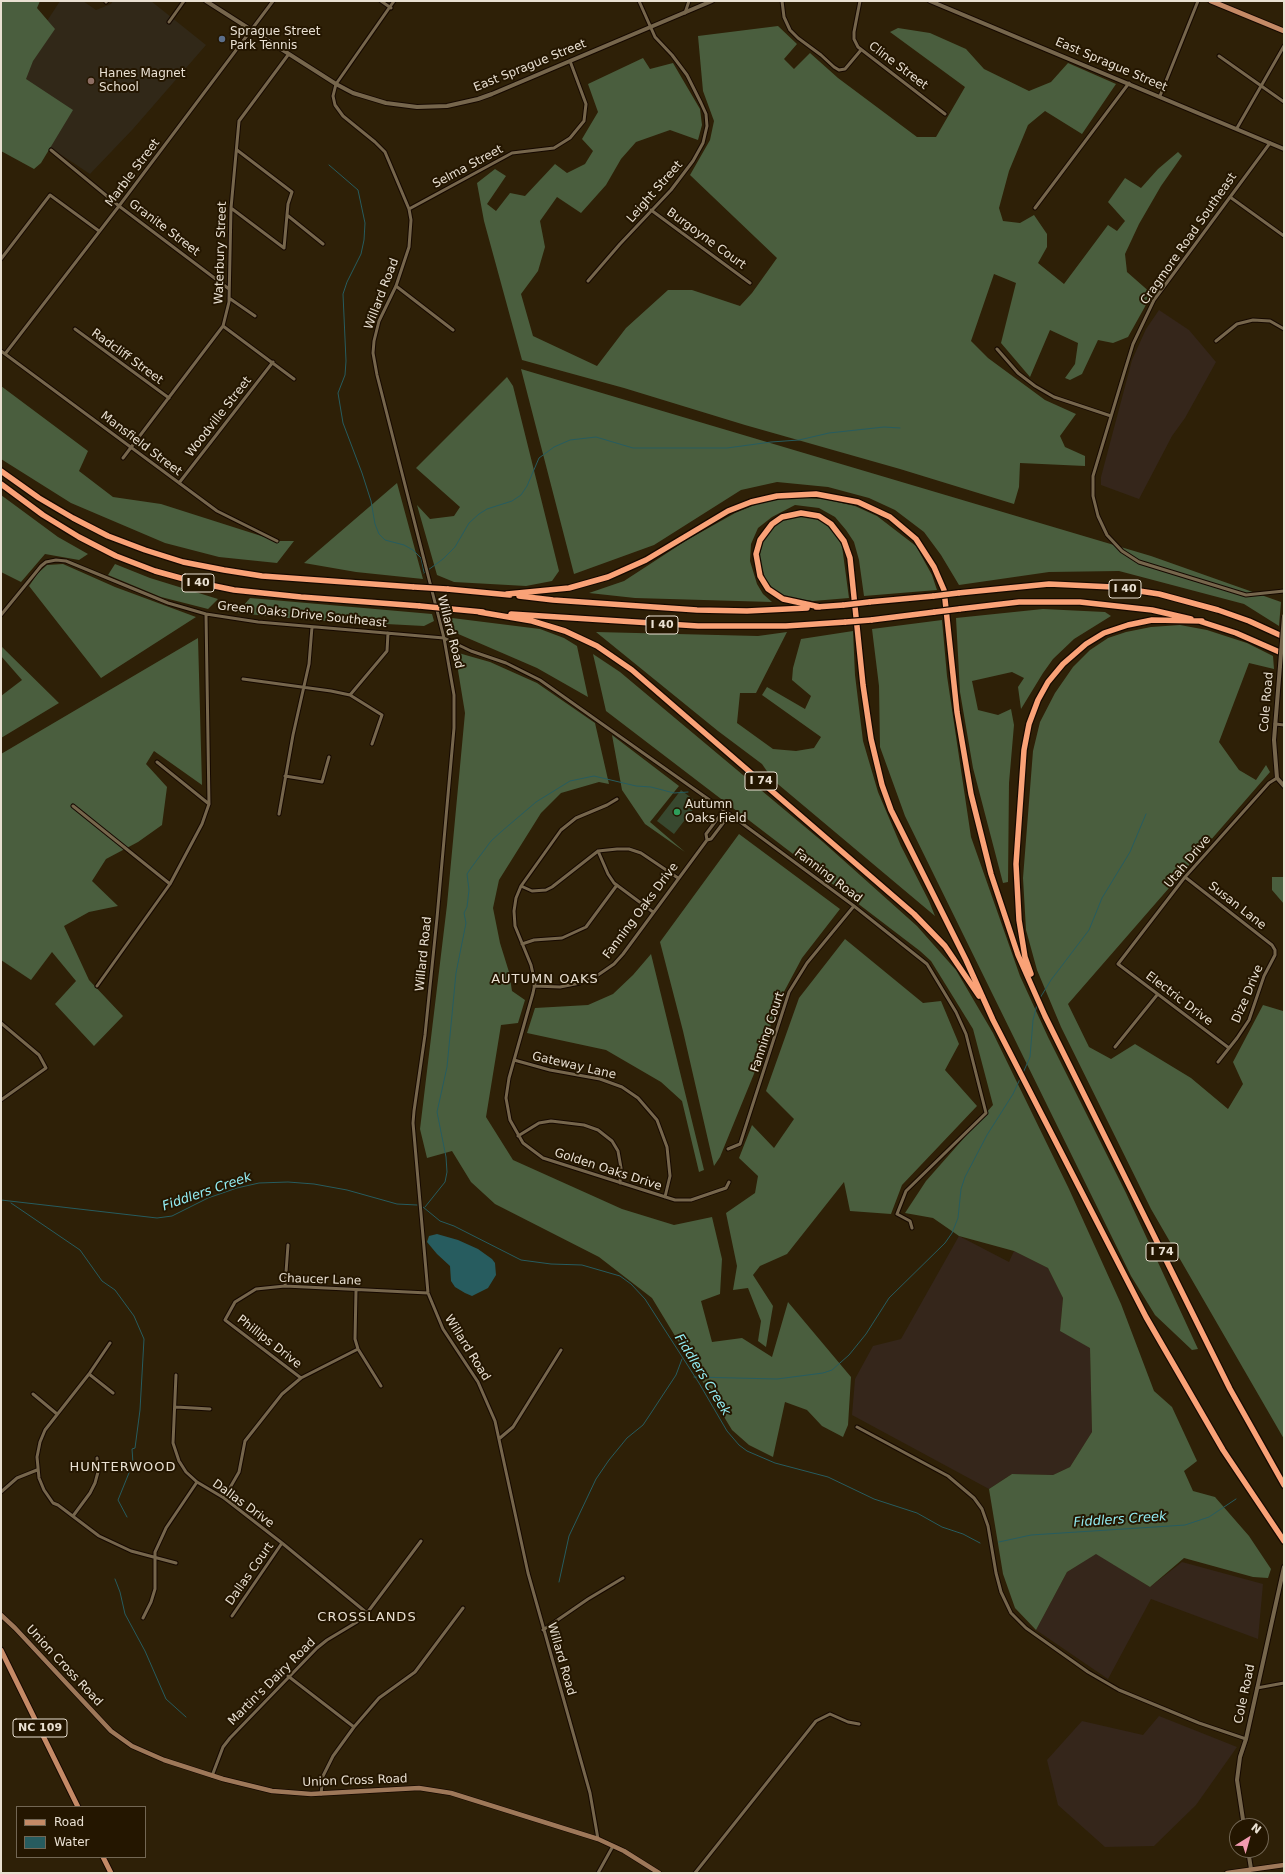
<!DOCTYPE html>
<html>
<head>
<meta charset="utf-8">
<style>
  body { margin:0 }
  #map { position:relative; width:1285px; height:1874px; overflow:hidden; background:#2e2007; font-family:"DejaVu Sans",sans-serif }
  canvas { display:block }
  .frame { position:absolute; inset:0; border:2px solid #e9e0d2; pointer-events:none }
  .legend { position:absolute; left:16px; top:1806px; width:130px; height:52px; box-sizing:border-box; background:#241600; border:1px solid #736754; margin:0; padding:5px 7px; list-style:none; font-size:12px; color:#e9e0d2 }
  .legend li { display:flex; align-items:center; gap:8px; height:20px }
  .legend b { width:20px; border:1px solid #736754 }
  .north { position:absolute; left:1229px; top:1818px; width:40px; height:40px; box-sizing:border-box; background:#241600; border:1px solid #736754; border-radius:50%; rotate:37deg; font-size:11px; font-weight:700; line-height:16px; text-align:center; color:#e9e0d2 }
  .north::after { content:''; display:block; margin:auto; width:14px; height:18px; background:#f29ab0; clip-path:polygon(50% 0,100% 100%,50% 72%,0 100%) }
</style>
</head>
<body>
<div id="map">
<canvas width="1285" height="1874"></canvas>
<div class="frame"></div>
<ul class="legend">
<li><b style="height:5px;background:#c58a66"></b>Road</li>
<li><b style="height:11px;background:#275c5f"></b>Water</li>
</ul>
<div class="north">N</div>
</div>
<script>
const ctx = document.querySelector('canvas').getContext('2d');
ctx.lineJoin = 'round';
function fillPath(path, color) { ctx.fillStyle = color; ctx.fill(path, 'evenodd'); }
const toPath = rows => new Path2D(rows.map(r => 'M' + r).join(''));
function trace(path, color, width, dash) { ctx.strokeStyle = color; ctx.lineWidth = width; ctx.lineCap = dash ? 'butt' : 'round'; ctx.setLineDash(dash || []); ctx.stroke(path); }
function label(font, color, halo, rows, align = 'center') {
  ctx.font = font + ' "DejaVu Sans",sans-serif'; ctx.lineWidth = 4; ctx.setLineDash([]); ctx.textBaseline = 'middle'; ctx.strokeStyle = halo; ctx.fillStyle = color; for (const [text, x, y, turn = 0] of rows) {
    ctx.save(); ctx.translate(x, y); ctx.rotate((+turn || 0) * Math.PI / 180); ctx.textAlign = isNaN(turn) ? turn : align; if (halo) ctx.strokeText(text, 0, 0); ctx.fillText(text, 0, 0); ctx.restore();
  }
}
const industrial = toPath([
  [1159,310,1189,330,1216,362,1185,418,1172,436,1139,499,1101,485,1101,477,1132,360,1146,329],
  [959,1236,1009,1262,1014,1251,1048,1268,1063,1298,1060,1331,1090,1347,1092,1432,1070,1467,1053,1475,1012,1474,989,1489,852,1415,855,1379,873,1346,901,1339],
  [1096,1553,1150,1587,1182,1562,1263,1584,1258,1639,1151,1599,1108,1679,1036,1630,1067,1572],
  [1159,1716,1237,1747,1196,1805,1154,1846,1105,1847,1058,1805,1047,1760,1082,1721,1143,1735]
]);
const education = toPath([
  [60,1,83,1,96,10,111,4,113,1,151,1,206,45,133,129,90,174,1,115,1,92]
]);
const green = toPath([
  [681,790,698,803,674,834,657,821]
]);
const forest = toPath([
  [1,1,40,1,37,8,55,29,33,61,26,79,73,110,41,163,34,169,1,151],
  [778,26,797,44,784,59,794,69,810,53,838,78,917,137,936,137,965,87,890,32,898,28,930,33,966,49,984,69,1029,91,1051,82,1068,63,1116,84,1082,134,1045,111,1028,125,1009,171,999,208,1003,221,1020,223,1034,215,1047,234,1047,247,1038,263,1064,284,1108,225,1117,231,1125,221,1108,202,1125,178,1141,188,1158,169,1178,152,1182,156,1161,186,1139,224,1125,254,1127,272,1152,294,1128,337,1113,343,1098,340,1082,374,1070,380,1065,378,1075,364,1078,343,1050,330,1030,377,1001,343,1016,283,994,274,971,341,988,358,1045,400,1076,414,1060,436,1065,447,1085,456,1085,466,1020,463,1019,487,1014,504,900,469,745,425,624,388,522,360,484,221,477,183,495,169,506,176,487,204,496,211,510,193,525,196,555,164,567,173,585,164,593,151,582,139,598,112,588,84,643,58,650,69,673,63,700,109,702,125,698,140,670,130,636,142,621,159,606,185,581,213,557,197,540,221,545,247,538,271,521,294,533,336,597,366,626,328,668,290,692,290,740,306,752,293,777,258,690,175,710,140,714,121,703,91,698,36],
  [521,369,1151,556,1281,602,1279,626,1244,604,1119,571,1049,572,959,585,941,555,924,532,895,510,869,498,828,487,777,482,741,490,654,545,574,574],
  [507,377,513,386,559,571,552,581,526,586,454,582,437,575,417,505,430,519,454,516,460,507,416,468],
  [1,386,88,451,79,471,113,497,161,504,277,541,294,541,277,563,219,557,165,543,71,503,1,459],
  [397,483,423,579,356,572,304,563],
  [1,495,58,537,88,554,79,560,45,554,21,582,1,572],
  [790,497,824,499,855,506,877,516,916,546,932,575,937,590,864,596,859,560,854,542,846,530,835,517,819,508,795,505,772,517,758,528,751,544,750,561,757,584,763,594,772,602,635,598,589,593,624,581,687,540,735,513,757,504],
  [798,516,814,518,826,524,835,533,842,546,849,598,813,601,797,599,782,595,773,589,765,578,759,558,763,542,773,527,785,519],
  [63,564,115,587,196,617,101,678,29,586,38,573,47,565],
  [115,564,150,578,218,599,208,609,161,597,108,575],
  [250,598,432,614,434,621,424,626,310,620,237,613],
  [1043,609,1105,612,1111,616,1074,639,1053,659,1043,673,1021,709,1018,687,1024,678,1012,672,972,681,978,710,998,715,1011,709,1014,725,1009,783,1008,882,1003,883,973,768,960,692,956,618],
  [444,617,540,629,564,638,577,646,588,697,537,668,449,630],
  [942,620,947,676,971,837,1020,976,1048,1037,1126,1193,1198,1349,1192,1350,1155,1315,1131,1276,905,816,880,747,879,686,872,629],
  [1180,625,1207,630,1247,643,1273,656,1274,669,1249,663,1219,742,1239,770,1256,780,1266,765,1270,772,1068,1004,1089,1047,1111,1059,1135,1044,1191,1078,1228,1109,1243,1084,1233,1062,1263,1005,1283,1011,1284,1007,1284,1439,1151,1209,1061,1027,1037,970,1026,930,1023,878,1033,751,1040,722,1055,693,1073,667,1090,650,1108,638,1126,632,1151,627],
  [853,631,855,675,863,741,878,792,901,846,929,901,935,916,773,780,762,764,718,731,596,632,758,636,787,632,756,693,740,693,737,723,773,749,796,751,814,748,821,737,762,695,767,687,805,709,811,696,792,680,793,668,801,639],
  [198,638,202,785,154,751,146,764,167,787,162,825,138,842,106,859,92,881,118,906,89,912,64,926,89,980,123,1016,94,1046,55,1004,76,981,52,952,31,980,1,960,1,754],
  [1,646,59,703,1,738,1,696,22,680,1,656],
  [455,652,490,662,537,683,595,723,609,784,599,782,561,793,541,813,499,880,493,908,500,943,509,972,512,991,525,1000,518,1023,501,1025,486,1117,513,1160,622,1209,674,1225,712,1217,722,1259,720,1294,701,1301,712,1342,742,1338,772,1357,788,1302,851,1377,848,1425,843,1437,822,1426,807,1410,785,1402,773,1457,749,1445,732,1430,652,1298,599,1257,495,1204,471,1182,452,1151,427,1158,420,1129,447,905,465,713],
  [593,654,620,672,823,842,917,926,956,970,993,1033,1069,1189,1121,1304,1154,1391,1172,1407,1197,1461,1184,1471,1193,1491,1215,1497,1249,1536,1271,1569,1268,1578,1253,1577,1184,1558,1150,1587,1096,1554,1067,1572,1036,1630,1015,1608,1003,1574,989,1489,1012,1474,1053,1475,1070,1467,1092,1432,1090,1348,1060,1331,1063,1298,1048,1268,1014,1251,959,1236,933,1218,905,1213,926,1181,993,1105,973,1029,931,961,920,951,606,711],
  [612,735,679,786,650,822,685,852,645,824,622,790],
  [739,834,840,909,802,958,778,1003,758,1064,720,1157,714,1166,683,1031,660,942],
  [1272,877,1284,877,1284,904,1272,890],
  [845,939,923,1003,941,1001,959,1044,945,1070,977,1106,902,1185,891,1214,850,1211,844,1182,787,1254,760,1266,753,1275,773,1306,766,1347,758,1341,761,1321,748,1288,733,1290,737,1266,726,1213,755,1193,758,1176,739,1158,752,1125,774,1148,794,1119,766,1091,799,998],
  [651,954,704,1170,699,1172,682,1101,661,1082,606,1050,527,1033,535,1008,588,1005,613,994,633,975]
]);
const water = toPath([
  [437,1234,458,1240,478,1249,492,1259,495,1263,496,1275,488,1288,472,1296,465,1293,455,1287,451,1281,450,1266,437,1254,427,1242,429,1236]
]);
const stream = toPath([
  [329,165,358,190,365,223,364,240,361,254,347,282,343,294,346,361,345,375,338,393,343,423,362,473,371,501,375,524,379,534,385,540,404,545,413,550,421,558,424,572],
  [424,573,443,559,455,547,469,523,479,514,487,509,512,501,521,495,527,486,539,458,554,447,570,440,596,437,633,448,727,448,771,442,799,440,829,433,884,427,900,428],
  [1040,998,1051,980,1089,930,1102,898,1130,852,1146,814],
  [1023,1073,1030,1057,1033,1020,1037,1005],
  [1,1200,157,1218,172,1216,208,1198,237,1188,259,1183,288,1182,314,1184,347,1190,397,1204,417,1205],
  [11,1203,80,1250,102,1281,115,1290,134,1316,144,1339,140,1410,135,1448,132,1449,133,1463,118,1500,127,1517],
  [423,1207,440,1221,454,1226,521,1260,551,1264,582,1265,620,1276,631,1284,645,1299,699,1383,727,1431,739,1445,747,1451,775,1463,828,1477,874,1499,917,1513,942,1527,963,1534,980,1543],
  [425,1207,445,1182,447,1172,446,1157,437,1112,447,1067,456,973,466,923,464,913,467,907,469,890,467,874,471,868,491,841,502,831,536,802,570,781,594,776,636,786,651,787,674,793,688,792],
  [694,1377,777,1379,823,1373,832,1370,849,1355,866,1334,889,1298,945,1243,952,1233,958,1218,961,1189,965,1177,987,1135,1013,1094,1020,1079],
  [999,1542,1031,1535,1185,1525,1209,1517,1236,1499],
  [115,1579,120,1592,125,1614,145,1651,166,1699,186,1717],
  [559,1582,569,1536,596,1479,609,1460,627,1438,643,1425,651,1413,676,1375,682,1359]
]);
const minor = toPath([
  [381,1,391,8],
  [394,1,336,84,333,96,335,105,343,116,375,142,385,152,409,209,411,220,409,247,396,286,379,321,374,341,373,353,377,375,444,638,454,695,454,728,437,918,425,1035,414,1111,413,1123,428,1293,443,1329,478,1382,495,1421,528,1573,590,1793,598,1839],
  [782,1,784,17,790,30,798,38,821,55,834,67,839,70,845,69,861,50],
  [860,1,854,32,854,39,858,47,945,114],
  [106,2,107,1],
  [685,13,689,1],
  [169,22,184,1],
  [1219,56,1284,102],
  [1160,96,1198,1],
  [1237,128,1284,46],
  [1270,143,1154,300,1133,344,1125,370,1093,476,1093,496,1098,516,1107,535,1122,551,1139,562,1246,595,1284,591],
  [51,150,119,206,229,289],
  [237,150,292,192,288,204,284,248],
  [1230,197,1284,236],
  [231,208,284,248],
  [1035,208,1129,83],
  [409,209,512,153,554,148,570,138,584,121,586,104,570,61],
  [651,210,750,283],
  [287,215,323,244],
  [1,259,50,195,99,231],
  [588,281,620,244,671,190,693,161,703,143,707,126,706,114,701,103,687,75,672,55,655,37,639,1],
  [396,286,453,330],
  [229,298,255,316],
  [223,326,294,379],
  [75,329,169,398],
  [1216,341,1237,324,1253,320,1270,321,1284,329],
  [997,349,1018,373,1035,386,1054,397,1111,416],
  [1,351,217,511,277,541],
  [5,354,119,206,273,1],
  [123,458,223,326,229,302,231,208,239,121,288,55],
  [179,483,273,362],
  [1,615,41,566,46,562,56,560,66,561,168,603,206,614,258,622,444,638,471,651,506,663,540,680,728,813,854,906,927,964,956,1012,966,1034,986,1113,906,1191,897,1214,910,1221,912,1228],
  [243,679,331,691,350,695,382,715,372,744],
  [350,695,387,651,388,633],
  [1275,724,1284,725],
  [157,762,209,804],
  [285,776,322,782,329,757],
  [617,799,607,805,576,818,561,830,521,886,516,898,514,911,515,926,531,965,535,983,533,993,509,1078,506,1098,510,1120,523,1143,543,1158,675,1200,691,1200,726,1188,729,1182],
  [73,806,170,884],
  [279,814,293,735,309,664,312,627],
  [707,840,706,834,724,810],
  [598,851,608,874,614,883,653,912],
  [1185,877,1272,945,1275,950,1275,955,1264,976,1249,1020,1237,1038,1218,1062],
  [521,886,532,891,546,890,552,887,598,851,617,849,629,849,641,853,678,878],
  [522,944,534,940,562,938,586,927,617,885],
  [97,986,170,884,202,824,209,804,206,614],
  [534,986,560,987,580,983,598,975,614,964,623,954,707,840,711,839,730,814],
  [1,1023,39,1055,46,1068,1,1100],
  [1115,1047,1157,995],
  [1229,1048,1118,964,1185,877,1269,783,1277,778],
  [514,1060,550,1070,600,1079,622,1087,638,1098,657,1120,667,1147,670,1176,665,1197],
  [518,1136,539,1123,551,1121,584,1125,598,1130,612,1141,618,1151,621,1168,620,1183],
  [728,1149,740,1144,789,992,807,963,854,906],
  [285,1286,288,1245],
  [356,1291,355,1339,358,1349,381,1386],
  [110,1343,89,1374,45,1430,40,1442,37,1457,39,1478,44,1490,53,1503,58,1505,99,1536,131,1551,176,1563],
  [89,1374,113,1393],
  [176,1375,173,1443,179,1461,186,1472,197,1482,224,1498,282,1543,367,1613],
  [301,1378,225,1320,235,1302,256,1289,285,1286,428,1293],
  [33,1394,57,1414],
  [176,1407,210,1409],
  [857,1427,948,1476,974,1498,982,1509,988,1526,996,1573,1001,1592,1011,1613,1026,1628,1088,1672,1119,1690,1199,1723,1246,1739],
  [500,1438,513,1427,561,1350],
  [1,1492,17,1478,37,1470],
  [224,1498,239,1472,245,1441,282,1394,301,1378,358,1349],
  [73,1516,90,1493,95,1483,98,1472,97,1458],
  [232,1616,282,1543],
  [143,1618,151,1602,155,1589,155,1552,166,1528,197,1482],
  [543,1630,588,1599,623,1578],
  [288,1676,354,1727],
  [1257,1688,1284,1683],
  [212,1776,223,1747,230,1738,317,1648,327,1640,357,1622,367,1613,421,1541],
  [321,1794,323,1776,333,1756,354,1727,379,1698,415,1672,463,1608],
  [598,1873,613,1846],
  [695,1873,816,1721,830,1714,848,1722,859,1724]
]);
const tertiary = toPath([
  [206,1,336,84,353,93,386,103,417,107,447,106,478,99,492,94,712,1],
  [930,1,1284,149],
  [1280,666,1274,740,1277,778,1284,786],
  [1244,1826,1237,1780,1240,1757,1246,1739,1284,1567],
  [1248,1850,1251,1869]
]);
const secondary = toPath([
  [1,1615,15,1628,111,1731,132,1746,164,1760,223,1779,272,1791,311,1794,419,1788,451,1793,598,1839,624,1851,659,1873],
  [1227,1873,1284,1865]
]);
const primary = toPath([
  [1211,1,1284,31],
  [1,1650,78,1807],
  [103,1857,111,1873]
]);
const motorway = toPath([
  [1,471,39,498,73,518,108,536,145,550,183,562,224,570,262,576,414,587],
  [1,484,43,515,79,537,116,556,155,571,195,582,234,590,301,597,420,606],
  [447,589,510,595],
  [958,593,1049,584,1113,587,1159,594,1218,610,1249,621,1284,637],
  [507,594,569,588,608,577,646,560,728,511,751,502,777,496,816,494,858,502,890,517,916,539,934,567,944,590,957,712,971,794,991,874,1018,955,1045,1016,1230,1389,1284,1485],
  [519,596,553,600,697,610,747,611,807,608],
  [869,602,934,596],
  [816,607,844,605],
  [820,607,783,599,768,589,760,576,756,554,760,540,772,524,782,517,801,513,819,516,831,524,844,541,850,558,863,685,871,739,882,785,891,810,966,960,993,1020,1146,1317,1223,1450,1284,1541],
  [451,609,483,612],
  [959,609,1019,602,1080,602,1152,610,1191,619],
  [479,612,532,621,565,631,597,646,632,670,914,914,945,946,979,996],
  [511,614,698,626,786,626,846,622],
  [871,620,935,612],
  [1199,621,1236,633,1284,654],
  [1031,974,1025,957,1019,920,1016,864,1024,750,1029,724,1038,700,1048,682,1063,664,1086,644,1104,633,1128,625,1152,620,1202,621]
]);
const tertiaryBridge = toPath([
  [1280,666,1284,616]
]);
const motorwayBridge = toPath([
  [414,587,447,589],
  [934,596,958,593],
  [844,605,869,602],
  [420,606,451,609],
  [935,612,959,609],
  [846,622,871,620]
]);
const markers = [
  [222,39,4,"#5c6f8a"],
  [91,81,4,"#8d6e63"],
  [677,812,4,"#2e9e5b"]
];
const shields = [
  [198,583,32],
  [1125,589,32],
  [662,625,32],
  [761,781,32],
  [1162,1252,32],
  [40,1728,54]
];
const shieldNames = [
  ["I 40",198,583],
  ["I 40",1125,589],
  ["I 40",662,625],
  ["I 74",761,781],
  ["I 74",1162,1252],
  ["NC 109",40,1728]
];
const poiNames = [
  ["Sprague Street",230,32],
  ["Park Tennis",230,46],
  ["Hanes Magnet",99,74],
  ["School",99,88],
  ["Autumn",685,805],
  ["Oaks Field",685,819]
];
const streetNames = [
  ["East Sprague Street",1111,65,23],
  ["East Sprague Street",530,66,-22],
  ["Cline Street",898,66,37],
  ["Selma Street",468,167,-28],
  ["Marble Street",133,173,-53],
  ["Leight Street",655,192,-49],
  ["Granite Street",164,228,37],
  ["Burgoyne Court",706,239,36],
  ["Cragmore Road Southeast",1189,239,-55],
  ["Waterbury Street",221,253,-88],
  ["Willard Road",382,294,-69],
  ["Radcliff Street",127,357,36],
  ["Woodville Street",219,417,-52],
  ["Mansfield Street",141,444,37],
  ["Green Oaks Drive Southeast",302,615,6],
  ["Willard Road",450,632,76],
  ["Cole Road",1267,702,-85],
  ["Utah Drive",1188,862,-50],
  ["Fanning Road",828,876,37],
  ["Susan Lane",1237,906,38],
  ["Fanning Oaks Drive",641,911,-53],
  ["Willard Road",424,954,-84],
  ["Dize Drive",1248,994,-67],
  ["Electric Drive",1179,999,37],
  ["Fanning Court",768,1032,-72],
  ["Gateway Lane",574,1066,13],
  ["Golden Oaks Drive",608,1170,18],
  ["Chaucer Lane",320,1280,2],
  ["Phillips Drive",269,1342,38],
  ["Willard Road",467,1348,58],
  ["Dallas Drive",243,1504,36],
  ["Dallas Court",250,1574,-55],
  ["Willard Road",561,1659,74],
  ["Union Cross Road",64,1666,47],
  ["Martin's Dairy Road",272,1682,-45],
  ["Cole Road",1245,1694,-78],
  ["Union Cross Road",355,1781,-2]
];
const neighbourhoodNames = [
  ["AUTUMN OAKS",545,980],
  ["HUNTERWOOD",123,1468],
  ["CROSSLANDS",367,1618]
];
const waterNames = [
  ["Fiddlers Creek",207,1192,-19],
  ["Fiddlers Creek",702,1375,58],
  ["Fiddlers Creek",1120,1520,-4]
];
fillPath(industrial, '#35261b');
fillPath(education, '#312818');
fillPath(green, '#38482f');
fillPath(forest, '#4a5e3e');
fillPath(water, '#275c5f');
trace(stream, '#275c5f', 1);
trace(minor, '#160900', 5);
trace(tertiary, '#160900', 6);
trace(secondary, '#160900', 6);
trace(primary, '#160900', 7);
trace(motorway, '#160900', 8);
trace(minor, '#76664c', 3);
trace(tertiary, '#76664c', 4);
trace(secondary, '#9e7859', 4.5);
trace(primary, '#c58a66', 5);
trace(motorway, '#faa277', 5.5);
trace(tertiaryBridge, '#160900', 6, []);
trace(motorwayBridge, '#160900', 8, []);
trace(tertiaryBridge, '#76664c', 4);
trace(motorwayBridge, '#faa277', 5.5);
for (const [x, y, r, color] of markers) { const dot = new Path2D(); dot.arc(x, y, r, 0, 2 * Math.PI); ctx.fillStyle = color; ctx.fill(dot); trace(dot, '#241600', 1.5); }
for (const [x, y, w] of shields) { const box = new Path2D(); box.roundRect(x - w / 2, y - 9, w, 18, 3); ctx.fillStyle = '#241600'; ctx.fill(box); trace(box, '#e9e0d2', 1); }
label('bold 11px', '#e9e0d2', null, shieldNames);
label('12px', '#e9e0d2', '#241600', poiNames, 'left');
label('12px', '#e9e0d2', '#241600', streetNames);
ctx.letterSpacing = '1px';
label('13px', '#e9e0d2', '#241600', neighbourhoodNames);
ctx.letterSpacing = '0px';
label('italic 13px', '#92ecf2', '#241600', waterNames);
</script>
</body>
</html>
